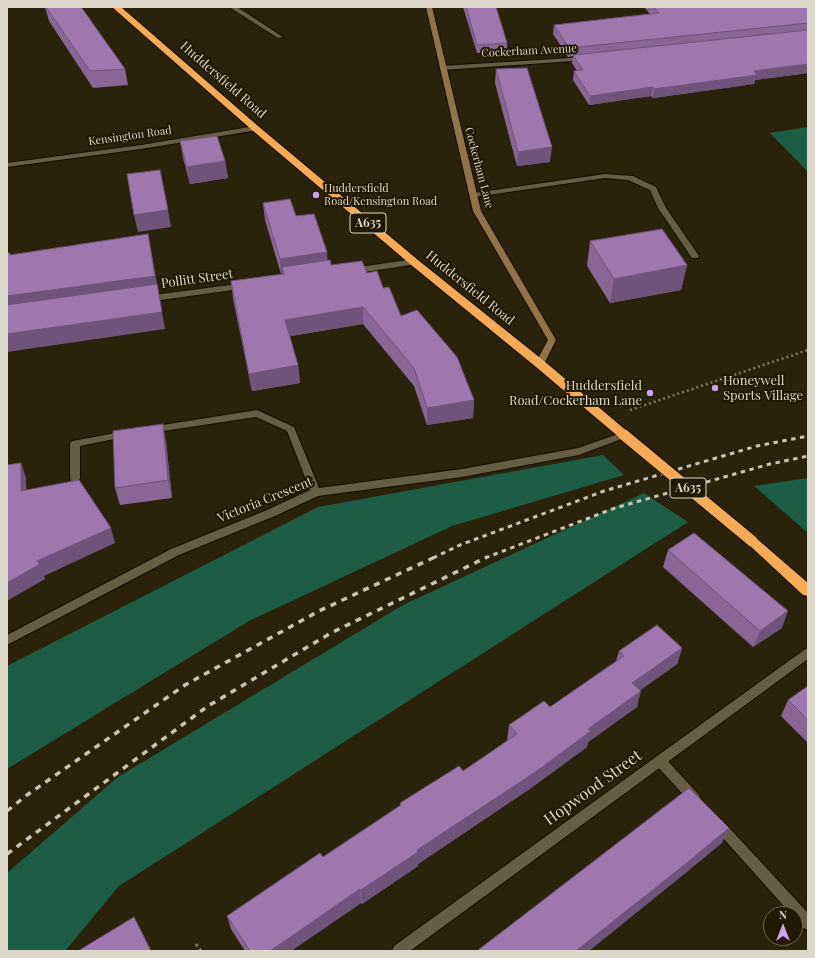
<!DOCTYPE html>
<html>
<head>
<meta charset="utf-8">
<style>
  body { margin:0 }
  #map { position:relative; width:815px; height:958px; overflow:hidden; background:#2b220b; font-family:"Playfair Display",serif }
  canvas { display:block }
  .frame { position:absolute; inset:0; border:8px solid #ddd7ca; pointer-events:none }
  .north { position:absolute; left:763px; top:906px; width:40px; height:40px; box-sizing:border-box; background:#221803; border:1px solid #6d6453; border-radius:50%; rotate:0deg; font-size:11px; font-weight:700; line-height:16px; text-align:center; color:#ddd7ca }
  .north::after { content:''; display:block; margin:auto; width:14px; height:18px; background:#c9a5ee; clip-path:polygon(50% 0,100% 100%,50% 72%,0 100%) }
</style>
</head>
<body>
<div id="map">
<canvas width="815" height="958"></canvas>
<div class="frame"></div>
<div class="north">N</div>
</div>
<script>
const ctx = document.querySelector('canvas').getContext('2d');
ctx.lineJoin = 'round';
function fillPath(path, color) { ctx.fillStyle = color; ctx.fill(path, 'evenodd'); }
const toPath = rows => new Path2D(rows.map(r => 'M' + r).join(''));
function trace(path, color, width, dash) { ctx.strokeStyle = color; ctx.lineWidth = width; ctx.lineCap = dash ? 'butt' : 'round'; ctx.setLineDash(dash || []); ctx.stroke(path); }
function label(font, color, halo, rows, align = 'center') {
  ctx.font = font + ' "Playfair Display",serif'; ctx.lineWidth = 4; ctx.setLineDash([]); ctx.textBaseline = 'middle'; ctx.strokeStyle = halo; ctx.fillStyle = color; for (const [text, x, y, turn = 0] of rows) {
    ctx.save(); ctx.translate(x, y); ctx.rotate((+turn || 0) * Math.PI / 180); ctx.textAlign = isNaN(turn) ? turn : align; if (halo) ctx.strokeText(text, 0, 0); ctx.fillText(text, 0, 0); ctx.restore();
  }
}
const forest = toPath([
  [808,127,808,172,770,133],
  [603,455,624,475,452,526,249,621,7,769,7,666,318,507],
  [808,478,808,533,754,486],
  [644,493,688,522,119,886,65,951,7,951,7,873,118,777,403,605]
]);
const pathFar1 = toPath([
  [630,410,808,350]
]);
const path = toPath([
  [196,944,201,951]
]);
const lane = toPath([
  [605,174,633,176,656,187,666,208,699,256,698,258,692,258,658,208,650,190,628,180,605,178,474,197,470,195,474,193,605,174],
  [660,756,664,757,699,795,701,799,699,803,695,805,691,803,656,765,654,761,656,757,660,756],
  [718,818,722,820,808,913,808,930,803,928,795,918,795,914,791,914,714,828,712,824,714,820,718,818]
]);
const street = toPath([
  [229,7,237,7,283,37,278,38,229,7],
  [586,57,588,58,588,60,442,70,439,68,442,66,586,57],
  [255,126,259,128,258,130,141,149,7,167,7,163,141,145,255,126],
  [414,259,417,260,418,262,417,264,352,274,348,271,352,268,414,259],
  [245,283,248,284,249,286,248,288,146,302,142,299,146,296,245,283],
  [257,410,294,427,319,488,462,469,578,448,624,432,629,435,627,437,579,455,462,477,318,496,275,516,179,555,7,645,7,635,171,549,267,510,310,490,287,431,256,417,150,433,145,430,150,427,257,410],
  [126,431,131,434,129,436,80,446,80,478,79,481,75,482,71,481,70,478,70,443,72,441,126,431],
  [808,648,808,659,410,951,392,951,394,946,804,650,808,648]
]);
const secondary = toPath([
  [426,7,432,7,481,211,556,340,543,366,540,367,535,364,548,340,473,211,426,7]
]);
const highway = toPath([
  [112,7,121,7,258,126,418,260,544,361,628,432,630,435,628,438,624,439,620,438,536,367,410,264,252,130,112,7],
  [752,536,756,538,808,583,808,596,803,595,748,544,746,541,748,538,752,536]
]);
const railFar1 = toPath([
  [433,558,460,545,604,491,757,446,808,436],
  [485,558,615,508,770,464,808,456]
]);
const rail = toPath([
  [7,811,27,795,185,685,319,611,435,557],
  [7,854,208,706,331,633,487,557]
]);
const highwayBridge = toPath([
  [624,435,752,541]
]);
const wall = toPath([
  [45,7,81,7,125,69,128,85,93,88,49,21],
  [463,7,496,7,507,43,507,52,477,53],
  [644,7,808,7,808,73,755,80,754,84,653,98,651,96,589,105,573,80,574,71,577,71,572,63,573,56,568,57,553,34,554,25,650,14],
  [496,69,550,162,517,166,495,83],
  [180,141,225,161,228,178,190,184,183,158],
  [263,203,296,216,327,252,327,261,331,265,367,273,383,288,401,316,474,400,473,418,427,425,414,386,363,324,290,336,298,365,300,383,252,391,233,299,231,281,281,274,265,220],
  [590,241,687,265,681,290,610,303,587,266],
  [166,442,172,498,120,505,115,488],
  [668,550,782,628,753,647,663,567],
  [682,648,677,664,640,690,637,707,588,742,587,747,531,788,418,864,418,866,362,904,361,903,291,951,245,951,231,929,227,916,323,857,400,806,400,803,463,771,507,741,509,725,550,707,616,661,619,651],
  [808,686,808,743,781,716,788,700]
]);
const shadedWall = toPath([
  [808,64,808,73,755,80,754,84,653,98,654,89,754,71],
  [653,87,651,96,589,105,590,96],
  [552,147,550,162,517,166,518,152],
  [225,161,228,178,190,184,187,167],
  [168,210,171,227,138,232,134,215],
  [148,234,165,329,7,352,7,296],
  [327,252,328,270,282,267,283,276,281,276,280,259],
  [687,265,681,290,610,303,614,279],
  [363,307,363,324,286,337,285,320],
  [298,365,300,383,252,391,249,374],
  [474,400,473,418,427,425,427,408],
  [163,424,166,442,172,498,168,480],
  [21,463,26,478,27,507,21,491],
  [111,528,115,543,44,576,45,579,7,601,7,583,37,561],
  [788,611,782,628,753,647,760,631],
  [682,648,677,664,628,699,632,683],
  [641,691,637,707,588,742,587,747,531,788,418,864,418,866,362,904,361,890],
  [729,828,722,843,682,876,589,951,576,951],
  [360,889,361,903,291,951,270,951]
]);
const building = toPath([
  [46,7,81,7,125,69,90,71,46,7],
  [466,7,496,7,507,43,477,45,466,7],
  [654,7,808,7,808,23,569,48,554,25,659,13,654,7],
  [808,30,808,64,754,71,757,75,654,89,653,87,590,96,574,71,583,70,573,55,808,30],
  [527,68,552,147,518,152,496,69,527,68],
  [217,136,225,161,187,167,180,141,217,136],
  [160,170,168,210,134,215,127,174,160,170],
  [290,199,296,216,314,214,327,252,280,259,263,203,290,199],
  [662,229,687,265,614,279,590,241,662,229],
  [148,234,155,276,7,296,7,253,10,253,10,255,148,234],
  [330,260,331,265,362,261,367,273,377,271,383,288,389,287,401,316,417,310,457,357,474,400,427,408,414,368,363,307,285,320,298,365,249,374,231,281,284,274,282,267,330,260],
  [157,284,162,312,7,334,7,305,157,284],
  [163,424,168,480,115,488,113,431,163,424],
  [21,463,21,491,79,480,111,528,37,561,40,564,7,583,7,465,21,463],
  [694,533,788,611,760,631,668,550,694,533],
  [657,625,682,648,632,683,641,691,588,729,591,731,534,773,417,850,418,852,361,890,360,889,270,951,250,951,227,916,320,853,323,857,401,805,400,803,459,766,463,771,491,752,517,734,509,725,544,701,550,707,624,656,619,651,657,625],
  [808,686,808,720,788,700,808,686],
  [689,788,729,828,688,862,576,951,477,951,689,788],
  [134,917,151,951,78,951,134,917]
]);
const markers = [
  [316,195,4,"#c9a5ee"],
  [715,388,4,"#c9a5ee"],
  [650,393,4,"#c9a5ee"]
];
const farStreetnames = [
  ["Cockerham Avenue",529,51,-3],
  ["Kensington Road",130,136,-8],
  ["Cockerham Lane",479,168,75]
];
const farPoinames = [
  ["Huddersfield",324,189],
  ["Road/Kensington Road",324,202]
];
const shields = [
  [368,223,36],
  [688,488,36]
];
const shieldNames = [
  ["A635",368,223],
  ["A635",688,488]
];
const streetNames = [
  ["Huddersfield Road",223,80,41],
  ["Pollitt Street",197,279,-8],
  ["Huddersfield Road",470,288,39],
  ["Victoria Crescent",265,500,-22]
];
const poiNames = [
  ["Honeywell",723,381],
  ["Sports Village",723,396],
  ["Huddersfield",642,386,"right"],
  ["Road/Cockerham Lane",642,401,"right"]
];
const nearStreetnames = [
  ["Hopwood Street",593,788,-36]
];
fillPath(forest, '#1e5d45');
trace(lane, '#140b00', 2);
trace(street, '#140b00', 2);
trace(secondary, '#140b00', 2);
trace(highway, '#140b00', 2);
trace(pathFar1, '#817a68', 2.5, [2, 3]);
trace(path, '#817a68', 3, [2.5, 3.5]);
fillPath(lane, '#675c44');
fillPath(street, '#675c44');
fillPath(secondary, '#91734a');
fillPath(highway, '#f4aa57');
trace(railFar1, '#c9c3b5', 3, [4.5, 4.5]);
trace(rail, '#c9c3b5', 3.5, [6, 6]);
trace(highwayBridge, '#140b00', 13, []);
trace(highwayBridge, '#f4aa57', 11);
fillPath(wall, '#896696');
fillPath(shadedWall, '#6f537a');
fillPath(building, '#9f77af');
trace(building, '#6f537a', 1);
for (const [x, y, r, color] of markers) { const dot = new Path2D(); dot.arc(x, y, r, 0, 2 * Math.PI); ctx.fillStyle = color; ctx.fill(dot); trace(dot, '#221803', 1.5); }
label('11px', '#ddd7ca', '#221803', farStreetnames);
label('11px', '#ddd7ca', '#221803', farPoinames, 'left');
for (const [x, y, w] of shields) { const box = new Path2D(); box.roundRect(x - w / 2, y - 10, w, 20, 3); ctx.fillStyle = '#221803'; ctx.fill(box); trace(box, '#ddd7ca', 1); }
label('bold 12px', '#ddd7ca', null, shieldNames);
label('13px', '#ddd7ca', '#221803', streetNames);
label('13px', '#ddd7ca', '#221803', poiNames, 'left');
label('16px', '#ddd7ca', '#221803', nearStreetnames);
</script>
</body>
</html>
